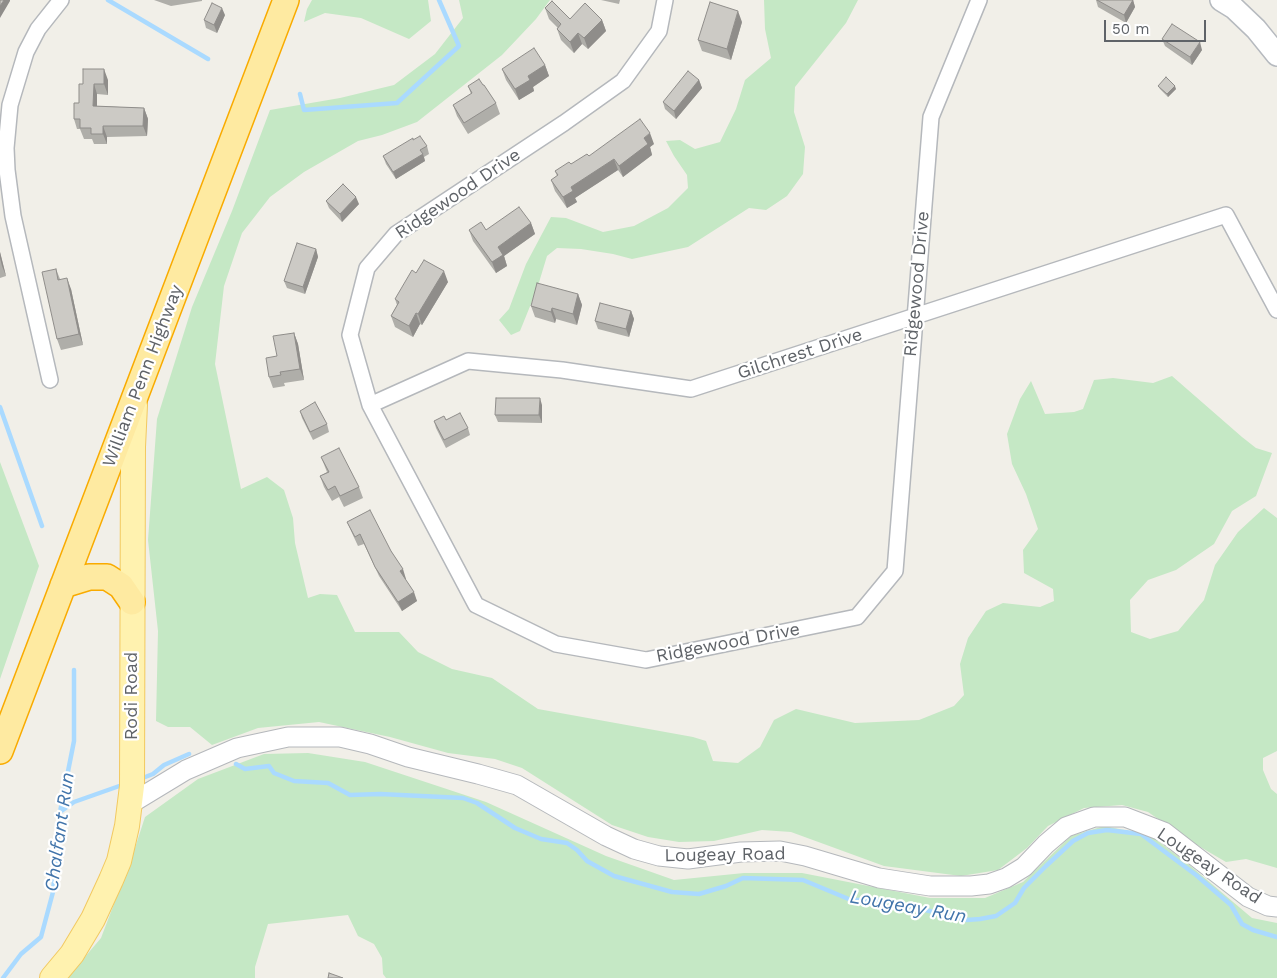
<!DOCTYPE html>
<html>
<head>
<meta charset="utf-8">
<style>
  body { margin:0 }
  #map { position:relative; width:1277px; height:978px; overflow:hidden; background:#f1efe8; font-family:"Work Sans",sans-serif }
  canvas { display:block }
  .scale { position:absolute; left:1104px; top:20px; width:102px; height:22px; box-sizing:border-box; border:2px solid #5f6368; border-top:0; padding-left:6px; font-size:15px; line-height:18px; white-space:nowrap; color:#5f6368; -webkit-text-stroke:4px #fff; paint-order:stroke }
</style>
</head>
<body>
<div id="map">
<canvas width="1277" height="978"></canvas>
<div class="scale">50 m</div>
</div>
<script>
const ctx = document.querySelector('canvas').getContext('2d');
ctx.lineJoin = 'round';
function fillPath(path, color) { ctx.fillStyle = color; ctx.fill(path, 'evenodd'); }
const toPath = rows => new Path2D(rows.map(r => 'M' + r).join(''));
function trace(path, color, width, dash) { ctx.strokeStyle = color; ctx.lineWidth = width; ctx.lineCap = dash ? 'butt' : 'round'; ctx.setLineDash(dash || []); ctx.stroke(path); }
function label(font, color, halo, rows, align = 'center') {
  ctx.font = font + ' "Work Sans",sans-serif'; ctx.lineWidth = 4.5; ctx.setLineDash([]); ctx.textBaseline = 'middle'; ctx.strokeStyle = halo; ctx.fillStyle = color; for (const [text, x, y, turn = 0] of rows) {
    ctx.save(); ctx.translate(x, y); ctx.rotate((+turn || 0) * Math.PI / 180); ctx.textAlign = isNaN(turn) ? turn : align; if (halo) ctx.strokeText(text, 0, 0); ctx.fillText(text, 0, 0); ctx.restore();
  }
}
const green = toPath([
  [312,0,428,0,431,21,409,39,361,18,325,13,304,22,307,9],
  [459,0,550,0,536,19,502,55,417,122,382,135,358,141,304,172,270,197,242,233,224,286,215,364,241,489,267,477,284,490,293,518,295,543,308,598,320,594,337,595,355,632,399,632,418,652,452,669,492,678,538,709,693,737,706,741,713,761,738,763,760,747,774,720,796,709,855,723,919,720,954,706,964,695,960,664,968,638,986,611,1003,603,1040,607,1054,601,1053,589,1024,573,1023,550,1038,529,1026,494,1012,464,1007,434,1020,399,1031,381,1045,414,1074,412,1083,409,1094,380,1113,378,1153,383,1172,376,1242,437,1256,448,1272,453,1256,496,1232,511,1214,544,1176,570,1148,580,1130,600,1131,632,1150,639,1178,631,1204,600,1215,565,1238,532,1264,508,1277,518,1277,751,1263,758,1263,770,1271,789,1277,794,1277,868,1246,859,1226,862,1190,841,1148,812,1122,805,1084,808,1048,826,1027,848,998,870,961,876,884,866,791,832,762,830,714,841,679,842,648,837,612,825,522,768,495,759,448,753,390,737,319,722,258,728,212,745,190,727,168,727,156,721,158,631,148,540,157,419,192,307,232,211,270,110,340,98,394,85,435,54,463,18],
  [764,0,858,0,846,23,795,87,794,112,805,147,803,174,787,196,766,210,749,208,688,247,632,259,613,254,581,249,557,248,547,256,537,289,520,331,511,335,499,320,509,309,526,264,551,217,566,218,603,232,634,226,668,208,688,188,687,175,674,156,666,141,680,140,695,149,720,142,736,109,745,80,771,58,765,29],
  [0,462,39,566,0,679],
  [308,753,365,762,486,802,606,856,674,880,744,873,802,873,930,898,985,898,1023,882,1071,836,1104,826,1150,835,1187,863,1252,918,1277,923,1277,978,386,978,383,974,382,958,374,944,358,936,348,915,268,924,255,967,255,978,67,978,101,938,133,854,145,817,198,779,264,754]
]);
const stream = toPath([
  [108,0,208,59],
  [300,94,304,110,397,103,459,46,439,0],
  [0,407,42,526],
  [236,764,245,769,269,766,274,773,294,781,328,783,350,795,380,794,463,798,477,803,515,828,541,839,567,843,577,850,587,861,614,876,672,892,699,894,726,886,743,878,803,880,851,900,884,900,967,920,980,919,996,916,1015,903,1024,888,1046,866,1073,841,1088,833,1107,830,1141,834,1196,875,1231,905,1242,924,1253,930,1277,937],
  [140,779,153,774,164,765,189,754],
  [60,812,74,802,125,784],
  [3,978,21,954,41,937,53,892,60,812,74,741,74,670]
]);
const minor = toPath([
  [665,0,659,31,623,81,564,123,396,234,367,268,350,335,370,405,476,605,556,644,646,660,857,617,895,571,931,117,979,0],
  [50,380,13,216,7,170,6,148,10,105,26,52,38,29,61,0],
  [370,405,468,361,562,370,691,389,1226,215,1277,310]
]);
const tertiary = toPath([
  [130,804,186,770,237,748,288,737,340,737,370,744,408,757,478,774,517,785,606,836,634,849,659,856,688,859,741,852,780,851,805,856,879,878,930,886,971,886,989,884,1006,878,1024,867,1046,844,1066,827,1094,817,1125,817,1164,832,1248,897,1268,906,1277,907]
]);
const secondary = toPath([
  [1221,0,1234,8,1256,29,1277,55]
]);
const primary = toPath([
  [52,978,72,954,93,919,111,880,119,861,127,826,132,786,133,447,135,405]
]);
const trunk = toPath([
  [63,585,89,577,107,577,121,586,132,602],
  [0,751,286,0]
]);
const wall = toPath([
  [154,0,202,0,202,1,171,6],
  [601,0,620,0,619,4],
  [1096,0,1133,0,1135,7,1126,23,1098,7],
  [545,8,570,19,602,20,606,31,588,49,582,44,574,53,561,40,557,29,558,28,549,19],
  [225,15,217,33,206,28,204,20],
  [742,22,731,60,702,51,698,40],
  [1162,39,1202,50,1192,65,1165,46],
  [545,65,549,76,533,87,534,91,519,100,506,80,502,69],
  [108,80,108,95,97,94,97,106,144,108,148,119,147,136,107,137,107,144,94,144,92,139,84,139,80,129,77,129,74,119,79,103,83,84],
  [699,80,702,88,676,119,665,109,663,102],
  [483,85,496,103,500,114,468,134,457,116,453,105,471,94,468,86],
  [1158,86,1176,89,1168,97,1160,89],
  [654,144,650,147,652,155,623,177,618,170,575,198,577,202,567,208,555,191,551,180,557,176,555,171,589,156],
  [427,146,429,154,424,157,425,161,396,179,386,164,383,156],
  [326,201,359,204,342,222,329,208],
  [531,223,535,234,504,256,507,266,496,273,473,241,469,230,486,230],
  [316,249,318,257,305,294,287,288,284,281],
  [0,252,6,276,0,278],
  [56,269,60,279,71,289,83,345,61,350,57,339],
  [416,273,448,282,422,325,420,324,413,337,395,327,391,316,397,305,395,299],
  [578,294,582,305,577,325,556,319,555,323,535,317,531,306],
  [631,311,634,319,629,337,598,329,595,321],
  [294,333,298,344,304,380,284,383,285,386,273,388,269,377,277,356],
  [542,405,542,423,498,422,495,415],
  [300,411,327,424,329,432,313,440,302,418],
  [434,421,468,428,470,435,446,448,436,428],
  [321,457,359,487,363,498,344,507,339,497,332,501,324,487,320,476,327,472],
  [347,522,391,551,406,579,405,579,417,601,402,611,379,576,364,544,358,546,351,531]
]);
const shadedWall = toPath([
  [4,0,10,0,10,1,0,18,0,6],
  [1133,0,1135,7,1126,23,1124,15],
  [222,8,225,15,217,33,214,25],
  [738,11,742,22,731,60,727,49],
  [602,20,606,31,588,49,584,38],
  [578,33,582,44,574,53,570,42],
  [1200,42,1202,50,1192,65,1190,57],
  [545,65,549,76,533,87,534,91,519,100,515,89,528,76],
  [104,69,108,80,108,95,104,84],
  [699,80,702,88,676,119,674,111],
  [94,84,97,94,97,116,93,106],
  [1175,86,1176,89,1168,97,1167,94],
  [144,108,148,119,147,136,143,126],
  [103,126,107,137,107,144,103,134],
  [650,133,654,144,650,147,652,155,623,177,619,166,644,138],
  [423,154,425,161,396,179,393,172],
  [614,159,618,170,575,198,577,202,567,208,563,197,571,187],
  [356,197,359,204,342,222,340,214],
  [531,223,535,234,504,256,507,266,496,273,492,262,498,247],
  [316,249,318,257,305,294,303,287],
  [0,252,6,276,2,266,0,258],
  [444,271,448,282,422,325,418,314],
  [67,278,71,289,83,345,79,334],
  [578,294,582,305,577,325,573,314],
  [552,308,556,319,555,323,551,312],
  [631,311,634,319,629,337,626,329],
  [416,313,420,324,413,337,409,326],
  [294,333,298,344,304,380,300,369],
  [540,398,542,405,542,423,539,415],
  [403,569,406,579,403,580,400,571],
  [414,592,417,601,402,611,398,602]
]);
const building = toPath([
  [0,0,4,0,0,6,0,0],
  [1097,0,1133,0,1124,15,1097,0],
  [552,1,570,19,585,3,602,20,584,38,578,33,570,42,557,29,561,24,545,8,552,1],
  [710,2,738,11,727,49,698,40,710,2],
  [212,3,222,8,214,25,204,20,212,3],
  [1172,24,1200,42,1190,57,1162,39,1172,24],
  [534,48,545,65,528,76,530,80,515,89,502,69,534,48],
  [83,69,104,69,104,84,94,84,93,106,144,108,143,126,103,126,103,134,91,134,91,128,80,128,80,119,74,119,74,103,79,103,79,84,83,84,83,69],
  [688,71,699,80,674,111,663,102,688,71],
  [1166,77,1175,86,1167,94,1158,86,1166,77],
  [479,79,483,85,484,85,496,103,464,123,453,105,472,93,468,86,479,79],
  [640,119,650,133,644,138,648,144,619,166,614,159,571,187,573,191,563,197,551,180,558,175,555,171,569,162,571,164,587,154,589,156,640,119],
  [420,136,427,146,420,150,423,154,393,172,383,156,413,138,413,140,420,136],
  [343,184,356,197,340,214,326,201,343,184],
  [519,207,531,223,498,247,503,255,492,262,469,230,481,222,486,230,519,207],
  [297,243,316,249,303,287,284,281,297,243],
  [424,260,444,271,418,314,416,313,409,326,391,316,399,302,395,299,412,270,416,273,424,260],
  [56,269,58,280,67,278,79,334,57,339,42,272,56,269],
  [537,283,578,294,573,314,552,308,551,312,531,306,537,283],
  [600,303,631,311,626,329,595,321,600,303],
  [294,333,300,369,280,372,281,375,269,377,266,358,277,356,273,336,294,333],
  [496,398,540,398,539,415,495,415,496,398],
  [315,402,327,424,310,432,300,411,315,402],
  [460,413,468,428,444,440,434,421,444,416,446,420,460,413],
  [339,448,359,487,340,496,335,486,328,490,320,476,329,472,321,457,339,448],
  [370,510,391,551,403,569,400,571,414,592,398,602,375,567,360,534,355,537,347,522,370,510],
  [329,973,343,978,328,978,329,973]
]);
const streetNames = [
  ["Ridgewood Drive",458,194,-34],
  ["Ridgewood Drive",917,284,-85],
  ["Gilchrest Drive",800,354,-18],
  ["William Penn Highway",143,376,-69],
  ["Ridgewood Drive",728,643,-11],
  ["Rodi Road",132,696,-90],
  ["Lougeay Road",725,855,-1],
  ["Lougeay Road",1209,866,34]
];
const waterNames = [
  ["Chalfant Run",60,832,-82],
  ["Lougeay Run",908,907,10]
];
fillPath(green, '#c5e8c5');
trace(stream, '#aadaff', 4.5);
trace(minor, '#b5b8bc', 18);
trace(tertiary, '#b5b8bc', 21);
trace(secondary, '#b6babf', 24);
trace(primary, '#f2c960', 26);
trace(trunk, '#f9ab00', 28);
trace(minor, '#fff', 15);
trace(tertiary, '#fff', 19);
trace(secondary, '#fff', 21);
trace(primary, '#fff2af', 24);
trace(trunk, '#feeaa1', 25);
fillPath(wall, '#afaea9');
fillPath(shadedWall, '#8f8d8a');
fillPath(building, '#cccac5');
trace(building, '#8f8d8a', 1);
label('18px', '#5f6368', '#fff', streetNames);
label('italic 19px', '#4174aa', '#fff', waterNames);
</script>
</body>
</html>
